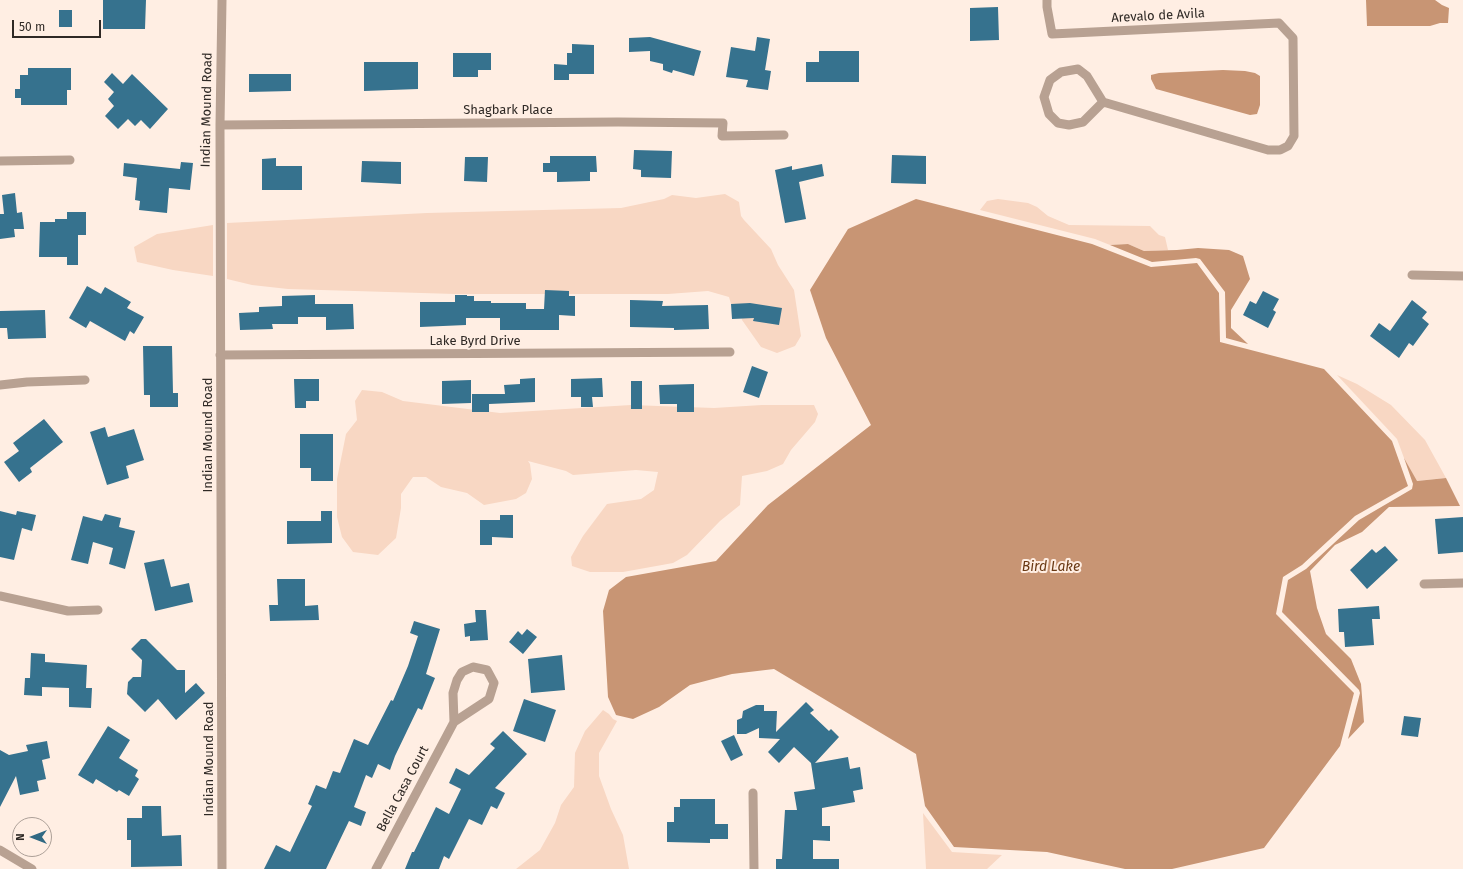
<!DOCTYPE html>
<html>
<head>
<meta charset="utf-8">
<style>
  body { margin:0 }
  #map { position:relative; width:1463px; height:869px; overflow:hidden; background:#ffeee3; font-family:"Fira Sans",sans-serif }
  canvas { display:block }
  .north { position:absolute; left:12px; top:817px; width:40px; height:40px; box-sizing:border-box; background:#ffeee3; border:1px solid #ac9f97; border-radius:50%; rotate:270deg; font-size:11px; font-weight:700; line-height:16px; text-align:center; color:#2f2925 }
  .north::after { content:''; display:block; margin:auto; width:14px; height:18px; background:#316983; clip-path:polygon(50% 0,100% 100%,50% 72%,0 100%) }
  .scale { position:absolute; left:12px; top:20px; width:89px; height:18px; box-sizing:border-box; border:2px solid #2f2925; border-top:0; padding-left:5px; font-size:12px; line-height:14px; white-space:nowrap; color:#2f2925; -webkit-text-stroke:3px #ffeee3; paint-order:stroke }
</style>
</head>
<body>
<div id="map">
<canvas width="1463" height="869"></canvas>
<div class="north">N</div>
<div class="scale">50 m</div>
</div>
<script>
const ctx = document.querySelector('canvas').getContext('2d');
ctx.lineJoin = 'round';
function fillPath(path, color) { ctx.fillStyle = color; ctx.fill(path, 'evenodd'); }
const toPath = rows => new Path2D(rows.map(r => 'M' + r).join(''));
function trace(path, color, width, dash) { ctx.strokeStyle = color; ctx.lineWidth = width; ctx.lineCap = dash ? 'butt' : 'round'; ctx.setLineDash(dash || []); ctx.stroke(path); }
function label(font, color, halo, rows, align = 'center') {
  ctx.font = font + ' "Fira Sans",sans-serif'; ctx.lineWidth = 4; ctx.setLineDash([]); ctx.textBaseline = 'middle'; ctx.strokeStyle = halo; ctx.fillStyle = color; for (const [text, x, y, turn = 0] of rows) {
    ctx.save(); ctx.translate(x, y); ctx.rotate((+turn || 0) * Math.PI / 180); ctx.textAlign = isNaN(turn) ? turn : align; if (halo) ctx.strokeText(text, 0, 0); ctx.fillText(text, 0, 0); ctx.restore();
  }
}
const green = toPath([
  [725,194,739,202,741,216,744,220,771,249,778,265,794,290,801,336,795,346,777,353,761,347,742,320,740,309,731,304,729,297,708,291,668,294,455,294,288,289,252,285,227,279,227,223,427,213,621,208,664,199,672,195,696,198],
  [998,199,1028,203,1037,207,1048,216,1069,225,1150,226,1159,235,1165,237,1168,250,1144,251,1128,244,1110,245,1095,239,980,210,987,201],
  [213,225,213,276,173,270,137,262,134,247,157,234],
  [1337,375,1357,384,1391,405,1425,440,1446,478,1416,481,1404,458,1397,439],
  [362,390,382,392,403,401,500,413,631,405,714,408,762,405,814,405,818,414,815,422,791,450,783,464,767,471,742,476,740,505,720,521,687,555,673,563,623,572,590,572,572,566,571,557,583,536,607,504,641,499,654,490,658,472,636,470,573,475,566,471,528,461,530,464,532,479,526,493,516,499,484,505,467,493,441,487,426,477,413,477,401,494,401,508,396,538,378,555,353,552,342,537,337,517,337,479,346,434,357,420,355,401],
  [603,710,609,714,613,719,617,721,599,753,599,776,611,809,623,835,629,869,516,869,540,850,555,823,561,805,574,787,575,753,585,731],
  [923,813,952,852,1002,855,987,869,926,869]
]);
const water = toPath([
  [1366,0,1435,0,1442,5,1449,8,1448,23,1440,23,1430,26,1367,26],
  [1223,70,1245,71,1255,73,1260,76,1260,105,1257,114,1250,115,1156,89,1151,79,1151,75,1159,73],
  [916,199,1092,244,1151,267,1197,263,1219,293,1220,342,1324,369,1392,441,1408,486,1355,516,1302,565,1283,577,1276,614,1354,693,1340,746,1264,848,1172,869,1125,869,1047,852,954,847,925,806,916,754,774,669,732,674,690,685,659,707,633,719,616,715,608,697,603,611,609,590,626,577,716,561,768,505,871,425,826,338,810,290,848,229],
  [1128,244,1144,251,1177,250,1198,248,1229,250,1243,256,1250,279,1231,310,1231,328,1248,344,1226,338,1225,292,1200,259,1196,258,1152,262,1110,245],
  [1404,458,1417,481,1446,478,1460,506,1389,507,1362,532,1335,545,1310,571,1317,608,1326,634,1351,659,1361,684,1364,722,1348,739,1360,693,1359,690,1282,612,1288,580,1306,569,1359,520,1412,489,1413,484]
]);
const building = toPath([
  [103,0,146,0,145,29,103,29],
  [998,7,999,40,970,41,970,8],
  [59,10,72,10,72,27,59,27],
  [650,37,701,51,694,76,673,70,672,73,663,70,663,64,650,61,650,51,629,52,629,38],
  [757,37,770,39,765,70,771,71,768,90,746,87,748,80,726,77,731,47,755,51],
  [572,44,594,45,594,74,569,74,569,80,554,80,554,64,567,65,567,53,572,53],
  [819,51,859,51,859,82,806,82,806,62,819,62],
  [453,53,491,53,491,70,478,70,478,77,453,77],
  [364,62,418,62,418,89,364,91],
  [28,68,71,68,71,90,67,90,67,105,21,105,21,98,15,98,15,89,20,89,20,75,28,75],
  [112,73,123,84,132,74,168,109,150,129,141,120,135,126,128,119,118,129,105,116,114,106,108,99,114,92,104,82],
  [249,74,291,74,291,91,249,92],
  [634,150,672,151,671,178,641,177,641,170,633,169],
  [892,155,926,156,926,184,891,183],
  [550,156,596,156,597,172,590,172,590,181,557,182,557,172,543,172,543,163,550,163],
  [465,157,488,157,487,182,464,181],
  [276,158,276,166,302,166,302,190,262,190,262,159],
  [362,161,401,162,401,184,361,182],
  [181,162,193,163,190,190,169,188,167,213,139,210,140,201,135,200,137,178,123,176,124,163,180,169],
  [822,164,824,176,799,182,806,219,785,223,775,170,792,166,792,170],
  [15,193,17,213,22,212,24,229,14,229,15,237,0,239,0,214,4,214,2,195],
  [67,212,86,212,86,235,78,235,78,265,67,265,67,257,39,257,40,222,55,222,55,219,67,219],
  [87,286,101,294,105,287,131,302,127,308,144,317,134,334,130,331,125,341,90,321,86,328,69,318],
  [545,290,569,291,569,296,575,296,575,316,559,315,559,330,500,330,500,318,466,318,466,325,420,327,420,302,455,302,455,295,467,295,467,296,474,296,474,301,491,301,491,303,526,303,526,309,544,309],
  [1263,291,1279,299,1273,310,1276,312,1268,328,1243,315,1250,301,1256,304],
  [315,295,315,304,353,304,354,329,326,330,326,317,298,317,298,324,272,324,273,329,240,330,239,313,259,312,259,307,282,306,282,296],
  [630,300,663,301,662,306,708,305,709,329,674,330,674,328,630,327],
  [1412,300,1427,312,1422,318,1429,324,1413,346,1409,343,1399,358,1370,336,1379,323,1390,331],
  [750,303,782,308,779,325,753,321,754,318,732,319,731,304],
  [45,310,46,338,8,339,7,328,0,328,0,311],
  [143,346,172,346,173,393,178,393,178,407,150,407,150,395,144,395],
  [752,366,768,372,759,398,743,392],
  [535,378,535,402,489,404,489,412,472,412,472,394,505,394,504,385,520,384,520,379],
  [602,378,603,397,592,397,593,407,581,407,581,397,571,397,571,379],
  [294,379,319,379,319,401,306,401,306,408,295,408],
  [471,380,471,403,442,404,442,381],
  [631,381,642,381,642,409,631,409],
  [694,384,694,412,677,412,677,404,660,404,659,385],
  [44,419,63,442,30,468,32,472,19,482,4,462,19,451,13,443],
  [105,427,108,437,134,429,144,460,126,466,129,478,107,485,90,432],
  [300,434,333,434,333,481,311,481,311,468,300,468],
  [0,511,16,515,17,511,36,515,32,531,22,528,14,560,0,557],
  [321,511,332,511,332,543,287,544,287,521,321,521],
  [105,514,121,518,119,527,135,531,125,569,109,564,113,548,93,542,88,564,71,560,83,516,102,521],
  [500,515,513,515,513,538,492,537,492,545,480,545,480,520,500,520],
  [1463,517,1463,552,1438,554,1435,519],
  [1385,546,1398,560,1367,589,1350,570,1372,549,1376,553],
  [164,559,171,587,189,583,193,602,155,611,144,563],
  [277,579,305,579,305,606,318,605,319,620,270,621,269,605,278,605],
  [1379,606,1380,619,1372,619,1374,645,1345,647,1344,632,1339,632,1338,609],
  [475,610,486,610,488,640,470,641,470,636,465,637,464,624,476,622],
  [414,621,440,629,426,674,435,678,422,710,418,708,395,756,390,770,378,764,372,778,366,775,354,807,366,812,361,826,349,821,326,869,264,869,276,845,290,852,312,806,308,804,316,785,326,789,333,771,340,773,354,739,368,745,391,700,393,701,408,666,418,636,410,633],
  [527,629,537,637,523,654,509,642,518,631,522,635],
  [141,639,146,639,177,670,185,670,185,693,196,683,205,693,176,720,158,699,145,712,127,694,128,682,133,677,141,677,142,660,131,649],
  [31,653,45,654,45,662,87,665,86,688,92,688,91,708,69,707,69,688,42,687,42,696,24,695,25,678,30,678],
  [562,655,565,690,531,693,528,659],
  [524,699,556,710,545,742,513,731],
  [806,702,814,710,810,713,829,731,831,729,839,737,815,763,848,757,850,769,860,767,863,789,853,791,855,802,822,808,822,826,830,826,830,841,813,840,813,859,839,859,839,869,776,869,776,859,782,859,785,810,797,810,794,792,815,789,811,763,794,747,779,763,768,752,780,739,759,738,759,728,746,734,737,734,737,720,742,718,743,711,756,705,764,705,764,711,777,711,776,732],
  [1404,716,1421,718,1418,737,1401,735],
  [108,726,130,740,119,758,138,770,135,776,139,779,129,796,119,790,117,792,96,779,93,784,78,775],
  [503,731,527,754,495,788,505,793,497,809,491,806,482,825,469,819,449,859,444,856,439,869,405,869,412,852,414,852,436,807,449,814,461,789,449,783,456,768,469,775,495,748,490,744],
  [734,735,743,755,731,761,721,741],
  [47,741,50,758,42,760,46,779,37,781,39,791,20,795,16,776,0,807,0,750,9,755,28,751,26,745],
  [680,799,715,799,715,824,728,824,728,839,710,839,710,843,667,842,667,822,674,822,674,807,680,807],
  [142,806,161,806,162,836,181,835,182,866,131,867,131,840,127,840,127,818,142,818]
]);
const minor = toPath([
  [222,0,220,125,222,869],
  [1047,0,1047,7,1052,34,1279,23,1293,38,1294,136,1288,146,1280,150,1268,150,1103,102,1083,122,1069,125,1058,123,1049,114,1044,97,1050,80,1061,72,1078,69,1087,76,1103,102],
  [220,125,618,122,723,123,722,136,784,135],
  [0,161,70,160],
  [1412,275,1463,276],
  [220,355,730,352],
  [0,385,27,382,85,380],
  [1424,584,1463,583],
  [0,596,68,611,98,610],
  [753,793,754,869],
  [0,850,32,869],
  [376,869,454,722,453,693,457,680,462,672,473,667,487,670,494,683,489,699,454,722]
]);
const streetNames = [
  ["Arevalo de Avila",1158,16,-3],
  ["Indian Mound Road",207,110,-89],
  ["Shagbark Place",508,110],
  ["Lake Byrd Drive",475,341],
  ["Indian Mound Road",208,435,-90],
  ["Indian Mound Road",209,759,-90],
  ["Bella Casa Court",403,789,-62]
];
const waterNames = [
  ["Bird Lake",1051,567]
];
fillPath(green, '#f8d7c3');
fillPath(water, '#c89574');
fillPath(building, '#36728e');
trace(minor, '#b8a192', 9);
label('13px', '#2f2925', '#ffeee3', streetNames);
label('italic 14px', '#6a3914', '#ffeee3', waterNames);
</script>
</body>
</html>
